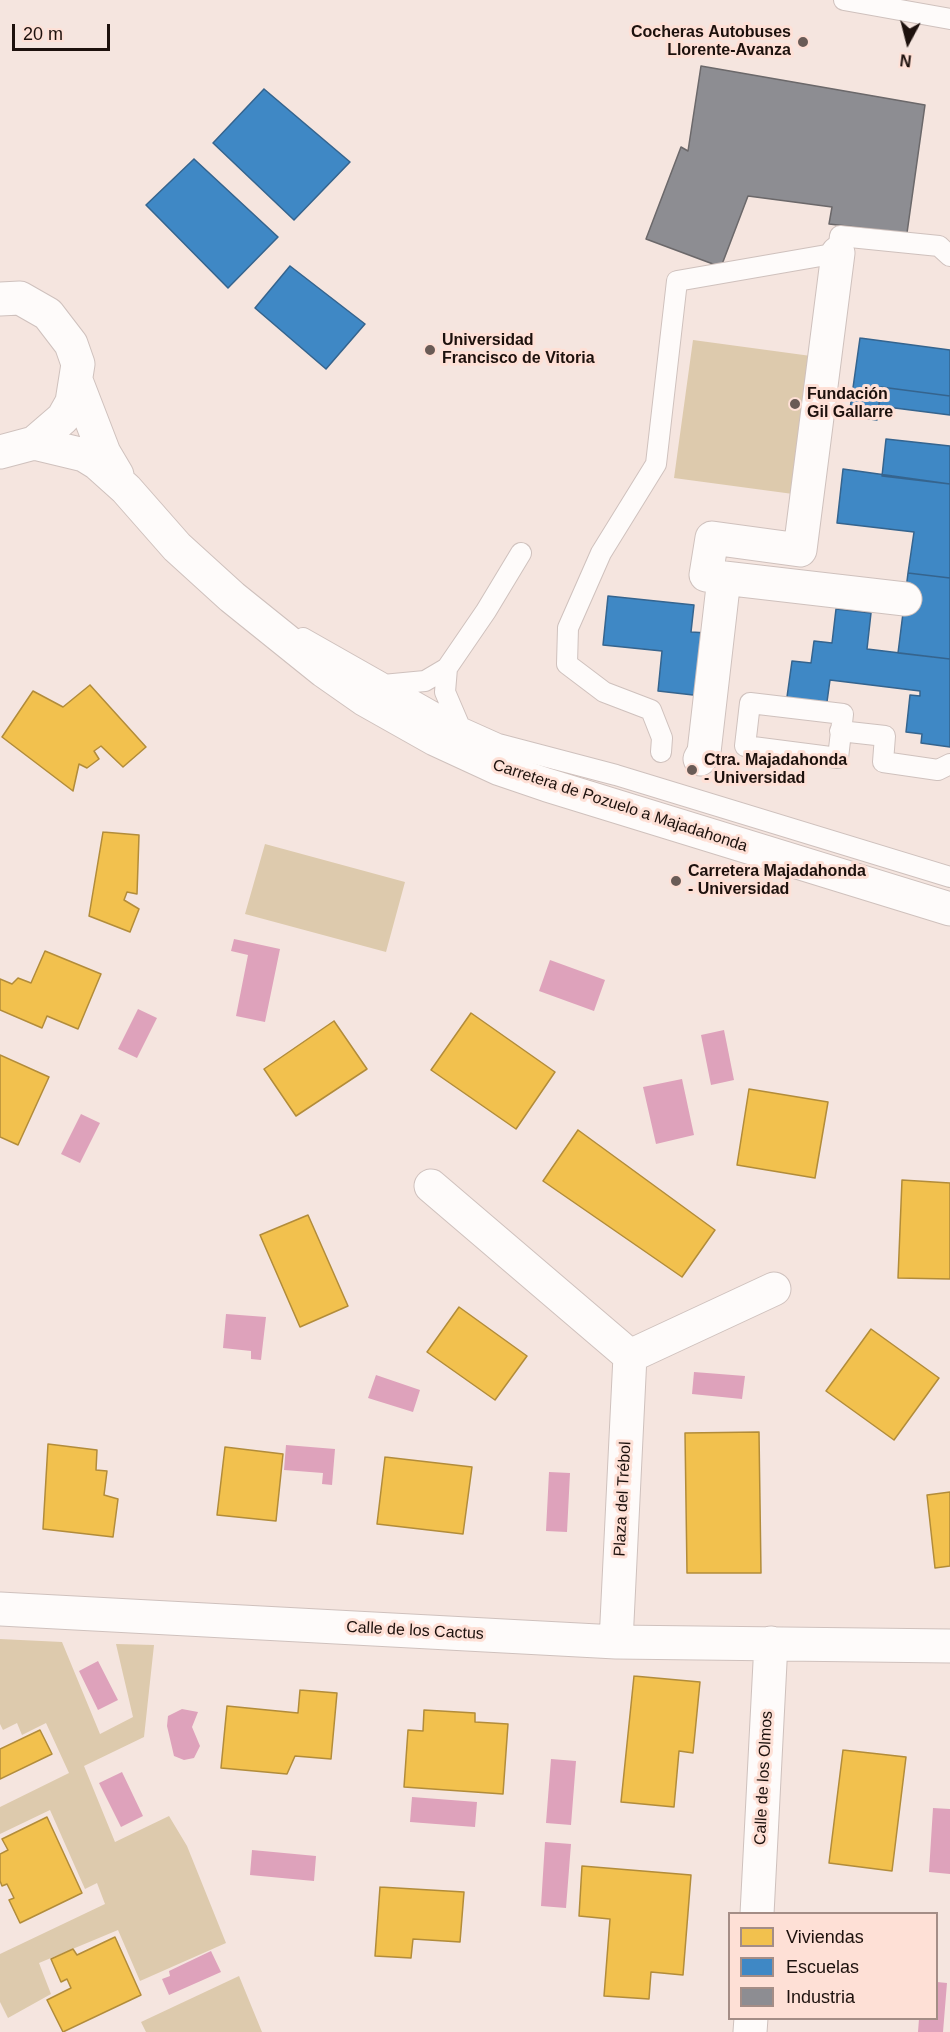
<!DOCTYPE html>
<html>
<head>
<meta charset="utf-8">
<style>
  body { margin:0 }
  #map { position:relative; width:950px; height:2032px; overflow:hidden; background:#f5e5df; font-family:Helvetica,sans-serif }
  canvas { display:block }
  .legend { position:absolute; left:728px; top:1912px; width:210px; height:108px; box-sizing:border-box; background:#fee0d6; border:2px solid #a48d86; margin:0; padding:8px 10px; list-style:none; font-size:18px; color:#1d110d }
  .legend li { display:flex; align-items:center; gap:12px; height:30px }
  .legend b { width:30px; border:2px solid #a48d86 }
  .north { position:absolute; left:878px; top:12px; width:60px; height:60px; -webkit-text-stroke:4px #fee0d6; paint-order:stroke; rotate:187deg; font-size:16px; font-weight:700; line-height:24px; text-align:center; color:#1d110d }
  .north::after { content:''; display:block; margin:auto; width:21px; height:27px; background:#1d110d; clip-path:polygon(50% 0,100% 100%,50% 72%,0 100%) }
  .scale { position:absolute; left:12px; top:24px; width:98px; height:27px; box-sizing:border-box; border:3px solid #1d110d; border-top:0; padding-left:8px; font-size:18px; line-height:21px; white-space:nowrap; color:#1d110d; -webkit-text-stroke:4px #fee0d6; paint-order:stroke }
</style>
</head>
<body>
<div id="map">
<canvas width="950" height="2032"></canvas>
<ul class="legend">
<li><b style="height:16px;background:#f2c14e"></b>Viviendas</li>
<li><b style="height:16px;background:#3f88c5"></b>Escuelas</li>
<li><b style="height:16px;background:#8d8d92"></b>Industria</li>
</ul>
<div class="north">N</div>
<div class="scale">20 m</div>
</div>
<script>
const ctx = document.querySelector('canvas').getContext('2d');
ctx.lineJoin = 'round';
function fillPath(path, color) { ctx.fillStyle = color; ctx.fill(path, 'evenodd'); }
const toPath = rows => new Path2D(rows.map(r => 'M' + r).join(''));
function trace(path, color, width, dash) { ctx.strokeStyle = color; ctx.lineWidth = width; ctx.lineCap = dash ? 'butt' : 'round'; ctx.setLineDash(dash || []); ctx.stroke(path); }
function label(font, color, halo, rows, align = 'center') {
  ctx.font = font + ' Helvetica,sans-serif'; ctx.lineWidth = 6; ctx.setLineDash([]); ctx.textBaseline = 'middle'; ctx.strokeStyle = halo; ctx.fillStyle = color; for (const [text, x, y, turn = 0] of rows) {
    ctx.save(); ctx.translate(x, y); ctx.rotate((+turn || 0) * Math.PI / 180); ctx.textAlign = isNaN(turn) ? turn : align; if (halo) ctx.strokeText(text, 0, 0); ctx.fillText(text, 0, 0); ctx.restore();
  }
}
const green = toPath([
  [693,340,811,356,793,494,674,478],
  [265,844,405,882,386,952,245,914],
  [0,1639,62,1642,100,1734,133,1717,116,1644,154,1645,144,1737,84,1766,115,1842,169,1816,187,1846,226,1943,140,1981,118,1930,39,1963,51,1994,8,2018,0,2002,0,1954,105,1904,97,1883,85,1889,50,1810,0,1834,0,1807,69,1773,46,1723,22,1735,17,1723,3,1730,0,1724],
  [239,1976,262,2032,146,2032,141,2022]
]);
const water = toPath([
  [234,939,280,949,265,1022,236,1016,248,955,231,951],
  [550,960,605,980,594,1011,539,991],
  [138,1009,157,1018,137,1058,118,1049],
  [724,1030,734,1080,711,1085,701,1035],
  [682,1079,694,1135,656,1144,643,1087],
  [81,1114,100,1123,80,1163,61,1154],
  [226,1314,266,1317,261,1360,251,1359,251,1351,223,1348],
  [694,1372,745,1376,742,1399,692,1394],
  [376,1375,420,1390,413,1412,368,1398],
  [286,1445,335,1449,332,1485,322,1484,323,1473,284,1470],
  [549,1472,570,1473,567,1532,546,1531],
  [98,1661,118,1700,98,1710,79,1671],
  [182,1709,198,1712,192,1727,200,1746,194,1758,184,1760,174,1756,167,1726,168,1716],
  [551,1759,576,1761,571,1825,546,1823],
  [122,1772,143,1816,121,1827,99,1783],
  [412,1797,477,1802,475,1827,410,1822],
  [933,1808,950,1809,950,1874,929,1872],
  [545,1842,571,1844,566,1908,541,1906],
  [252,1850,316,1856,314,1881,250,1875],
  [211,1951,221,1972,169,1995,162,1979,170,1976,169,1971],
  [937,1982,947,1983,943,2032,918,2032,919,2019,936,2018]
]);
const homes = toPath([
  [90,685,146,747,123,767,101,746,94,751,99,759,87,768,79,764,73,791,2,737,33,691,63,707,90,685],
  [103,832,139,835,137,894,127,892,124,900,139,909,130,932,89,916,103,832],
  [45,951,101,974,78,1029,47,1016,42,1028,0,1010,0,979,12,984,18,978,31,983,45,951],
  [471,1013,555,1072,516,1129,431,1070,471,1013],
  [334,1021,367,1069,296,1116,264,1069,334,1021],
  [0,1055,49,1077,18,1145,0,1137,0,1055],
  [749,1089,828,1102,815,1178,737,1165,749,1089],
  [578,1130,715,1230,682,1277,543,1181,578,1130],
  [902,1180,950,1183,950,1279,898,1278,902,1180],
  [308,1215,348,1306,300,1327,260,1235,308,1215],
  [459,1307,527,1356,495,1400,427,1352,459,1307],
  [871,1329,939,1378,894,1440,826,1391,871,1329],
  [759,1432,761,1573,687,1573,685,1433,759,1432],
  [48,1444,97,1450,96,1470,107,1471,104,1495,118,1499,113,1537,43,1529,48,1444],
  [225,1447,283,1454,276,1521,217,1515,225,1447],
  [385,1457,472,1467,463,1534,377,1524,385,1457],
  [950,1492,950,1566,935,1568,927,1495,950,1492],
  [634,1676,700,1682,693,1753,679,1751,674,1807,621,1802,634,1676],
  [300,1690,337,1693,331,1759,295,1756,287,1774,221,1768,227,1706,298,1713,300,1690],
  [424,1710,475,1713,475,1722,508,1724,503,1794,404,1787,408,1730,423,1731,424,1710],
  [40,1730,52,1754,0,1779,0,1749,40,1730],
  [843,1750,906,1757,892,1871,829,1863,843,1750],
  [47,1817,82,1893,20,1923,9,1900,14,1898,7,1884,2,1886,0,1881,0,1854,8,1850,2,1839,47,1817],
  [582,1866,691,1875,683,1975,651,1972,649,1999,604,1996,610,1919,579,1916,582,1866],
  [380,1887,464,1892,460,1942,413,1939,411,1958,375,1956,380,1887],
  [115,1937,141,1995,63,2032,47,2000,71,1988,67,1979,61,1982,51,1959,73,1949,77,1955,115,1937]
]);
const schools = toPath([
  [264,89,350,162,294,220,213,143,264,89],
  [194,159,278,237,228,288,146,205,194,159],
  [290,266,365,324,326,369,255,308,290,266],
  [860,338,950,350,950,396,881,387,877,420,849,416,860,338],
  [881,387,950,396,950,415,879,406,881,387],
  [886,439,950,446,950,484,882,476,886,439],
  [843,469,950,484,950,578,908,573,914,532,837,523,843,469],
  [908,573,950,578,950,659,898,653,908,573],
  [608,596,694,605,691,632,708,633,702,696,658,691,662,651,603,645,608,596],
  [836,609,871,613,867,649,950,659,950,747,921,743,922,734,906,732,910,695,920,696,920,691,830,680,826,709,786,704,792,661,811,663,814,641,832,643,836,609]
]);
const industry = toPath([
  [701,66,925,105,907,233,829,224,832,207,748,196,721,267,646,239,681,147,688,151,701,66]
]);
const lane = toPath([
  [844,0,950,19],
  [303,638,460,727,498,744,616,775,950,877],
  [447,668,445,692,460,727],
  [383,685,425,681,447,668,486,611,521,553],
  [750,703,843,714,838,758,745,746,750,703],
  [840,731,885,736,883,762,938,770,950,764],
  [661,752,662,738,651,710,604,692,567,664,568,628,601,553,656,464,677,281,838,253,840,236,939,246,950,256]
]);
const street = toPath([
  [724,578,905,599],
  [700,759,704,752,724,578,706,575,712,538,800,550,838,253],
  [431,1186,630,1356,774,1289],
  [0,1609,616,1642,950,1646],
  [616,1642,630,1356],
  [757,1914,771,1643],
  [750,2032,751,2018]
]);
const secondary = toPath([
  [0,299,20,298,48,314,71,344,78,364,72,402,63,418,34,443,0,452],
  [77,383,104,453,117,475],
  [34,443,84,455,97,463,126,489,177,547,232,597,324,671,364,699,435,739,500,769,547,785,950,909]
]);
const markers = [
  [803,42,6,"#695b56"],
  [430,350,6,"#695b56"],
  [795,404,6,"#695b56"],
  [692,770,6,"#695b56"],
  [676,881,6,"#695b56"]
];
const poiNames = [
  ["Cocheras Autobuses",791,33,"right"],
  ["Llorente-Avanza",791,51,"right"],
  ["Universidad",442,341],
  ["Francisco de Vitoria",442,359],
  ["Fundación",807,395],
  ["Gil Gallarre",807,413],
  ["Ctra. Majadahonda",704,761],
  ["- Universidad",704,779],
  ["Carretera Majadahonda",688,872],
  ["- Universidad",688,890]
];
const streetNames = [
  ["Carretera de Pozuelo a Majadahonda",620,806,18],
  ["Plaza del Trébol",623,1499,-87],
  ["Calle de los Cactus",415,1631,3],
  ["Calle de los Olmos",764,1778,-87]
];
fillPath(green, '#ddcaad');
fillPath(water, '#dea2bb');
fillPath(homes, '#f2c14e');
trace(homes, '#b28c3a', 1.5);
fillPath(schools, '#3f88c5');
trace(schools, '#35648e', 1.5);
fillPath(industry, '#8d8d92');
trace(industry, '#6b686a', 1.5);
trace(lane, '#cfc1bd', 22);
trace(street, '#cfc1bd', 35);
trace(secondary, '#cfc1bd', 35);
trace(lane, '#fefbfa', 20);
trace(street, '#fefbfa', 33);
trace(secondary, '#fefbfa', 33);
for (const [x, y, r, color] of markers) { const dot = new Path2D(); dot.arc(x, y, r, 0, 2 * Math.PI); ctx.fillStyle = color; ctx.fill(dot); trace(dot, '#fee0d6', 2); }
label('bold 16px', '#1d110d', '#fee0d6', poiNames, 'left');
label('16px', '#1d110d', '#fee0d6', streetNames);
</script>
</body>
</html>
